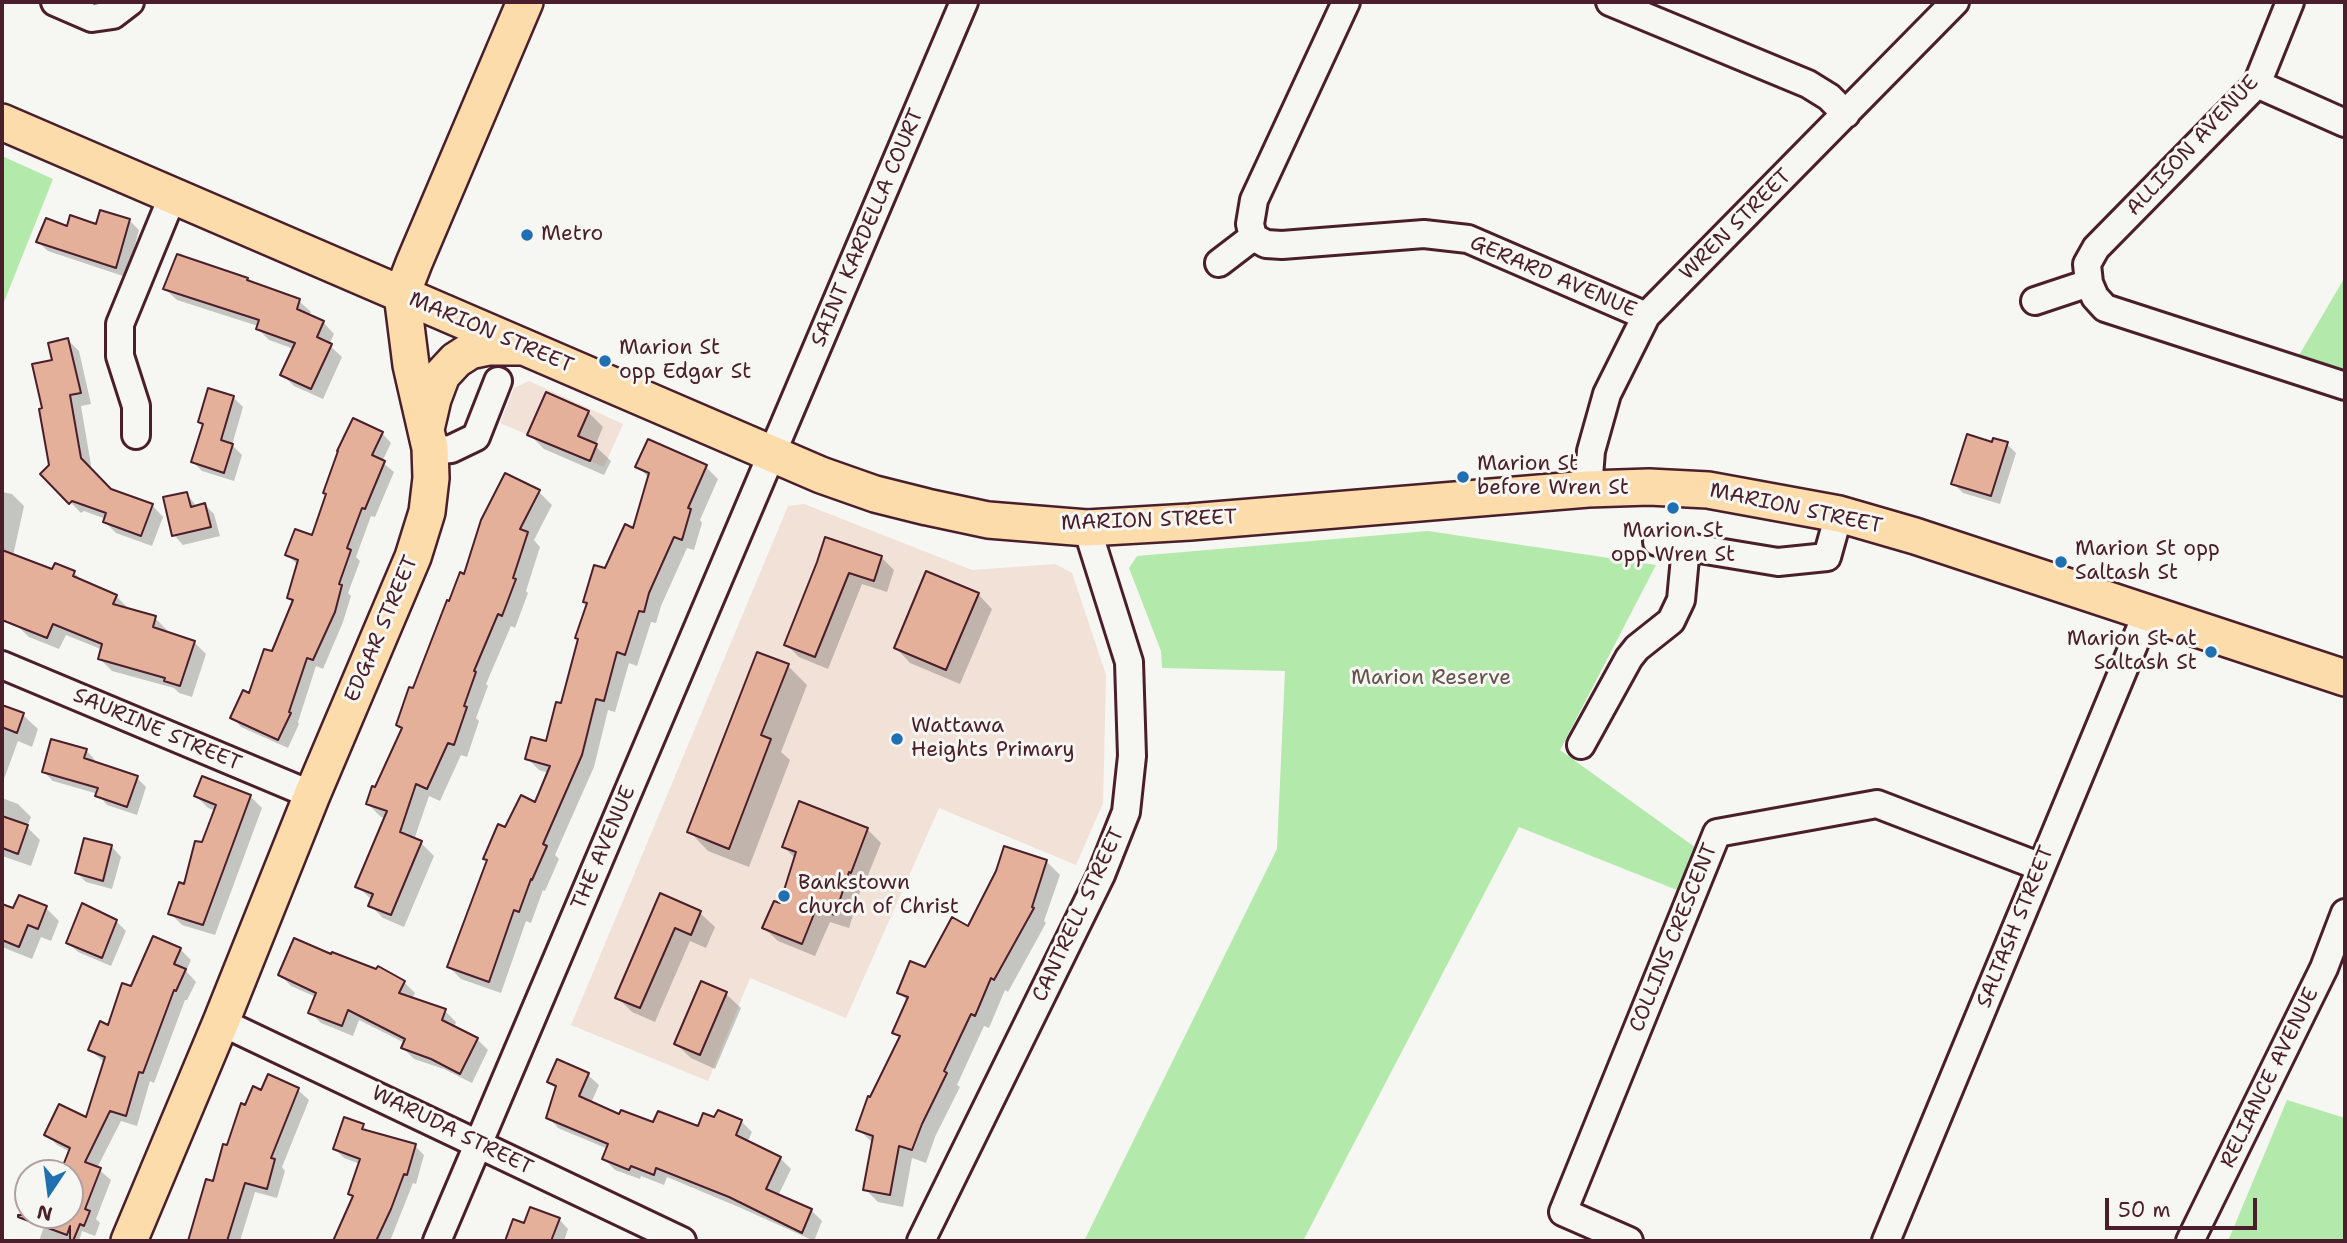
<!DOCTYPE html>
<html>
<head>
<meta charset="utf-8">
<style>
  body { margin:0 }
  #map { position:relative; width:2347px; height:1243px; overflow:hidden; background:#f6f6f2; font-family:"Shantell Sans",sans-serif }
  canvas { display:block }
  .frame { position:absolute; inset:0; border:4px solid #4a1f2b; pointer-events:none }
  .north { position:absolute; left:14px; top:1159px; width:70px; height:70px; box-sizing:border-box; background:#f6f6f2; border:2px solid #b1a0a2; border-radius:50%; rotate:193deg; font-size:19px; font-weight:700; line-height:28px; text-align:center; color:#4a1f2b }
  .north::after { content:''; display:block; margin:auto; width:24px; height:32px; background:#1f6fb2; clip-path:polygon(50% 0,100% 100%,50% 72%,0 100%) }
  .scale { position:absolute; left:2105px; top:1198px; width:152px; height:32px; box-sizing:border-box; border:4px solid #4a1f2b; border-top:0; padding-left:9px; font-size:21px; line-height:24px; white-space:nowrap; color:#4a1f2b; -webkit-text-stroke:5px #f6f6f2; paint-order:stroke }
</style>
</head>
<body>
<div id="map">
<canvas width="2347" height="1243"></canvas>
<div class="frame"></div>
<div class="north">N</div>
<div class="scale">50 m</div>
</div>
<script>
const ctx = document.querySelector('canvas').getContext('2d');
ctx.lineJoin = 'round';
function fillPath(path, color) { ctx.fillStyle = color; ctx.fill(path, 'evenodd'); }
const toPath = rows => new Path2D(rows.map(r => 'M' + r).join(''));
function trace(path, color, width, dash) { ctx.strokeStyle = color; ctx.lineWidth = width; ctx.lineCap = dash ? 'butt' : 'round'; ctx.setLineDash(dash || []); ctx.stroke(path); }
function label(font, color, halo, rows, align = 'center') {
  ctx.font = font + ' "Shantell Sans",sans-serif'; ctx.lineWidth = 6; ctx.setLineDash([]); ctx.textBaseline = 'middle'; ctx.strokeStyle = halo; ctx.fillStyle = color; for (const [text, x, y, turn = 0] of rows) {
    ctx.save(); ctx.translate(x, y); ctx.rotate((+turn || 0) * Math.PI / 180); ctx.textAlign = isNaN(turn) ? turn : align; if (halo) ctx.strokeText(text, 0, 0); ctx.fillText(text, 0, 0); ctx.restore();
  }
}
const built = toPath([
  [529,381,623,424,604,467,500,423,514,388],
  [804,504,972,570,1055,564,1072,573,1106,675,1103,803,1076,865,939,808,846,1018,750,978,708,1081,571,1025,788,506]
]);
const green = toPath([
  [2,156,53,179,2,307],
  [2345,277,2345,373,2298,357],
  [1428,531,1656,565,1560,750,1703,853,1687,894,1519,827,1303,1241,1084,1241,1277,849,1285,671,1162,668,1161,651,1129,568,1137,556],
  [2287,1100,2345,1118,2345,1241,2228,1241]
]);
const shadow = toPath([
  [129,220,139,230,126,277,48,251,38,242,68,228,97,227],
  [247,280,251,283,299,301,311,312,309,316,323,322,334,334,329,345,342,357,323,399,294,386,282,374,294,349,269,340,258,329,258,326,177,300,165,289],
  [68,340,79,351,91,404,81,406,92,471,110,491,152,505,163,517,152,546,116,533,105,522,106,519,84,511,81,513,43,474,51,466,54,361],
  [233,397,243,407,232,445,242,455,234,481,202,471,193,462,204,426,200,422],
  [588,412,603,427,595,446,611,461,604,475,544,449,529,434],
  [382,433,391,443,382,462,394,472,375,517,371,516,356,557,360,561,348,593,351,596,343,622,323,669,316,666,298,722,299,724,288,748,241,727,232,717,250,696,273,653,294,603,289,597,298,565,287,555,313,537],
  [1993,444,2007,444,2016,453,2000,504,1963,493,1953,483],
  [638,467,706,467,718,479,700,520,702,523,694,550,687,548,661,606,656,623,651,622,637,666,629,663,615,712,608,710,594,767,555,855,559,859,545,891,543,890,531,923,526,921,501,993,461,979,449,967,488,861,485,858,506,830,536,805,549,773,539,770,527,758,547,743,562,705,580,641,577,638,588,605,584,601,634,530,650,479],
  [2,492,12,494,24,506,13,556,53,572,74,573,85,583,116,596,128,608,127,610,155,618,167,630,166,634,194,642,206,654,192,697,179,693,174,688,112,671,100,659,103,650,66,635,59,649,29,637,7,616,2,614],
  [539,492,552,505,534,540,540,547,526,591,528,593,515,628,511,626,486,684,488,686,476,718,479,721,467,757,461,755,440,801,429,796,414,840,421,843,434,856,404,927,383,918,370,905,372,900,357,886,386,818,381,817,368,804,403,730,398,725,450,604,465,576],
  [187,494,197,507,205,505,214,514,220,536,183,545,174,535],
  [826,539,881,557,894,570,887,592,862,584,828,669,799,657,786,644],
  [978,594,992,609,960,684,910,663,896,648],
  [788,666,807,685,781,752,790,760,749,867,708,851,689,831],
  [2,707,23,715,38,729,32,747,18,741,4,779,2,778],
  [86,750,95,760,94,763,137,778,146,787,137,815,107,805,98,794,53,781,44,772],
  [196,796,250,796,262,808,215,935,182,925,170,913,185,886,216,811,208,808],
  [2,798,18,804,31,817,27,827,40,840,31,866,2,856],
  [867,829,881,843,864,885,862,885,849,928,830,922,815,956,778,941,764,928,781,905,796,859,784,847],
  [86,840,112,847,121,857,112,889,86,882,77,873],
  [1005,848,1047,862,1060,875,1044,921,1046,923,1008,992,1005,990,989,1028,984,1026,957,1085,960,1087,935,1137,926,1163,912,1158,903,1207,878,1202,865,1189,873,1143,858,1129,901,1039,894,1032,908,1002,899,992,968,928,997,871],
  [661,896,700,913,715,927,706,948,690,941,655,1022,632,1012,617,997],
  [2,906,14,911,46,908,59,921,51,941,41,937,32,959,2,947],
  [116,921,126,931,111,966,78,952,68,943],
  [180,949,191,960,186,971,196,982,187,1000,185,1000,154,1083,150,1081,137,1126,121,1121,97,1168,111,1180,96,1219,100,1223,95,1236,82,1231,79,1241,39,1241,48,1215,70,1215,70,1173,63,1173,70,1152,57,1145,46,1134,88,1120,105,1063,90,1050,109,1027,132,988],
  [332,957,404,982,415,993,412,999,445,1011,456,1022,454,1028,477,1039,488,1050,472,1083,444,1069,414,1059,403,1048,405,1043,359,1020,353,1036,321,1023,310,1012,316,997,291,986,280,975],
  [726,994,741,1008,715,1069,691,1058,676,1044],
  [558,1061,588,1075,599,1085,591,1103,620,1116,654,1124,699,1129,715,1120,741,1121,752,1132,747,1143,780,1158,791,1169,778,1196,811,1210,822,1221,814,1241,741,1208,667,1177,664,1185,641,1176,640,1179,615,1170,604,1159,608,1149,558,1128,548,1117,557,1089,549,1082],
  [298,1090,309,1100,282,1167,285,1171,277,1198,255,1192,240,1241,190,1241,207,1181,214,1183,246,1107,262,1092],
  [363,1126,370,1133,415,1146,424,1155,416,1184,413,1183,390,1241,335,1241,354,1198,350,1193,360,1164,344,1158,335,1149],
  [559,1219,568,1229,564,1241,508,1241,514,1221,525,1225]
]);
const building = toPath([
  [100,210,130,219,116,268,36,242,46,218,67,226,70,215,96,224,100,210],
  [177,254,248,278,247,280,300,299,297,309,324,321,317,337,332,344,311,389,280,375,295,343,256,329,259,320,163,289,177,254],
  [68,338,81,393,70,395,81,458,111,489,153,504,141,536,103,522,106,513,72,501,69,504,40,474,49,465,39,409,42,408,32,364,52,360,48,343,68,338],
  [208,388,234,396,221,440,233,444,224,473,191,462,203,424,198,422,208,388],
  [546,392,589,411,578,436,597,444,590,461,527,435,546,392],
  [353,418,383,432,372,455,385,461,365,509,362,508,347,548,351,550,339,584,342,585,335,612,313,660,307,658,289,712,291,713,278,740,230,718,243,690,249,693,264,649,272,651,293,600,287,598,298,560,285,555,295,529,312,535,326,494,323,493,338,451,337,451,353,418],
  [1967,434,1992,442,1993,438,2008,442,1991,496,1951,484,1967,434],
  [648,439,707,465,688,508,691,509,682,540,674,537,649,593,644,612,639,611,625,655,617,652,604,701,596,699,582,755,543,844,547,846,532,880,531,879,519,912,514,910,489,982,447,967,487,860,483,859,498,824,505,827,521,795,535,802,550,766,525,759,531,737,546,741,556,702,561,703,578,639,575,638,587,603,583,602,594,565,605,568,625,524,633,528,649,473,635,467,648,439],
  [505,473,540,490,520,529,528,532,513,578,516,579,502,616,498,614,474,671,476,672,464,706,467,707,454,745,448,743,427,789,416,784,400,832,422,841,391,915,368,906,373,894,355,887,387,811,366,804,372,786,375,787,402,728,396,725,409,687,413,688,447,600,449,601,460,572,464,574,481,520,505,473],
  [187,492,191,507,205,503,211,527,172,536,163,497,187,492],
  [825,537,882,556,874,581,849,573,815,657,784,645,817,562,825,537],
  [2,550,52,569,55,563,75,571,73,576,117,595,113,604,156,616,153,627,195,641,180,686,164,681,165,678,98,659,102,644,53,624,47,638,2,620,2,550],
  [926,571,979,593,946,670,894,648,926,571],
  [757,652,789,664,761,735,771,739,729,849,687,832,757,652],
  [2,705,24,713,17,733,2,727,2,705],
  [51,739,87,749,84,758,138,776,127,807,95,796,98,788,42,772,51,739],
  [202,776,251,795,203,925,168,914,179,882,184,884,195,841,202,842,216,805,194,796,202,776],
  [799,801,868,828,851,873,849,872,835,915,816,909,802,944,762,928,774,901,780,903,796,852,782,847,799,801],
  [2,816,28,825,18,854,2,848,2,816],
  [84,838,112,845,103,881,75,873,84,838],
  [1004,846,1047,860,1032,907,1034,908,994,980,991,978,975,1016,971,1014,944,1071,947,1073,922,1124,912,1150,899,1146,890,1195,863,1190,873,1136,856,1130,868,1096,870,1097,900,1036,892,1033,908,997,897,993,910,961,925,967,952,917,968,926,996,871,1004,846],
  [660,893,701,911,691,935,675,928,640,1008,615,998,660,893],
  [19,895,47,906,38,929,28,925,19,947,2,940,2,904,13,908,19,895],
  [82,903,117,920,102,958,66,943,82,903],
  [153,936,181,948,174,964,186,969,176,991,174,990,143,1073,139,1072,126,1116,110,1111,85,1162,101,1168,85,1209,90,1211,84,1226,80,1224,73,1241,70,1241,70,1226,67,1235,18,1217,18,1215,70,1215,70,1173,60,1173,70,1148,44,1135,59,1104,86,1117,105,1057,88,1050,100,1021,108,1025,122,983,131,986,153,936],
  [294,938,331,954,332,952,376,969,378,966,405,981,399,993,446,1009,442,1020,478,1038,460,1074,431,1059,401,1048,405,1039,348,1010,342,1026,308,1013,316,993,278,975,294,938],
  [701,981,727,992,700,1055,674,1044,701,981],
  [557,1059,589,1073,579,1096,619,1114,621,1110,653,1122,658,1111,698,1126,703,1113,714,1117,718,1110,742,1120,736,1135,781,1157,766,1189,812,1209,802,1233,729,1197,656,1168,654,1175,631,1166,629,1170,602,1159,608,1144,546,1118,556,1086,547,1082,557,1059],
  [268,1074,299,1088,271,1158,275,1159,267,1189,245,1183,227,1241,188,1241,206,1179,213,1181,223,1144,227,1145,241,1103,245,1105,253,1086,261,1090,268,1074],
  [344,1117,364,1124,362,1129,416,1144,407,1175,404,1174,391,1209,376,1241,333,1241,353,1196,348,1194,360,1159,333,1149,344,1117],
  [530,1207,560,1218,551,1241,505,1241,513,1219,524,1223,530,1207]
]);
const minor = toPath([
  [55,2,92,18,113,15,130,2],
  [1346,2,1254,200,1250,224,1253,237,1266,244,1282,245,1424,234,1468,239,1646,316],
  [1610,2,1808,84,1829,97,1846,114],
  [2290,2,2257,84,2096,248,2087,264,2089,283,2095,297,2105,308,2345,386],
  [2257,84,2345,123],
  [1219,263,1253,237],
  [2035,301,2089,283],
  [136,435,136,406,120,356,120,324,173,195],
  [430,451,451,449,476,437,498,381],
  [1588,489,1591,451,1607,394,1646,316,1955,2],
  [1657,542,1778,562,1827,557,1839,514],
  [2,665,312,795],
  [1581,745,1629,658,1637,648,1671,621,1681,600,1686,547],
  [221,1022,682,1241],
  [437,1241,964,2],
  [921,1241,1101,875,1126,812,1132,756,1129,662,1087,528],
  [1629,1241,1563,1212,1717,833,1877,804,2041,867],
  [1886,1241,2147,613],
  [2190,1241,2324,968,2345,913]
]);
const major = toPath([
  [2,122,821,475,875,494,927,507,988,520,1087,528,1190,522,1588,489,1649,487,1708,490,1839,514,1915,536,2345,678],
  [427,425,433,399,442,375,456,360,470,351,489,347,517,347],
  [129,1241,221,1022,312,795,413,557,427,512,431,478,430,448,411,365,402,294,414,263,525,2]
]);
const markers = [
  [527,235,7,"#1f6fb2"],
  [605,361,7,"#1f6fb2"],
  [1463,477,7,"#1f6fb2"],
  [1673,508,7,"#1f6fb2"],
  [2061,562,7,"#1f6fb2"],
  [2211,652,7,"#1f6fb2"],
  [897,739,7,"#1f6fb2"],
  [784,896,7,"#1f6fb2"]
];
const streetNames = [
  ["ALLISON AVENUE",2193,146,-47],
  ["WREN STREET",1736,225,-45],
  ["SAINT KARDELLA COURT",868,228,-67],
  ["GERARD AVENUE",1553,277,23],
  ["MARION STREET",491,333,23],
  ["MARION STREET",1796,509,12],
  ["MARION STREET",1149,521,-2],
  ["EDGAR STREET",382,629,-67],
  ["SAURINE STREET",157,730,23],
  ["THE AVENUE",604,848,-67],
  ["CANTRELL STREET",1079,915,-65],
  ["SALTASH STREET",2016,927,-68],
  ["COLLINS CRESCENT",1674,938,-68],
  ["RELIANCE AVENUE",2270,1078,-64],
  ["WARUDA STREET",452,1131,26]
];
const poiNames = [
  ["Metro",541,235],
  ["Marion St",619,349],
  ["opp Edgar St",619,373],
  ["Marion St",1477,465],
  ["before Wren St",1477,489],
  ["Marion St",1673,532,"center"],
  ["opp Wren St",1673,556,"center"],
  ["Marion St opp",2075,550],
  ["Saltash St",2075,574],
  ["Marion St at",2197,640,"right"],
  ["Saltash St",2197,664,"right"],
  ["Wattawa",911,727],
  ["Heights Primary",911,751],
  ["Bankstown",798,884],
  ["church of Christ",798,908]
];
const parkNames = [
  ["Marion Reserve",1431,679]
];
fillPath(built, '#f1e1d7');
fillPath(green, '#b3e9ab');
fillPath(shadow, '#0003');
fillPath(building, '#e5b099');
trace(building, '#4a1f2b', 2);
trace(minor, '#4a1f2b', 32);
trace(major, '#4a1f2b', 40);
trace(minor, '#f6f6f2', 26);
trace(major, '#fddcac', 35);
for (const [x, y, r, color] of markers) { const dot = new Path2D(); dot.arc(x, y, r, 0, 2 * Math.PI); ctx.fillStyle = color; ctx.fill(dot); trace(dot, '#f6f6f2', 2.5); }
label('21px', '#4a1f2b', '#f6f6f2', streetNames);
label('21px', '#4a1f2b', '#f6f6f2', poiNames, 'left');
label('21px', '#64524b', '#f6f6f2', parkNames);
</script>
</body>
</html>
